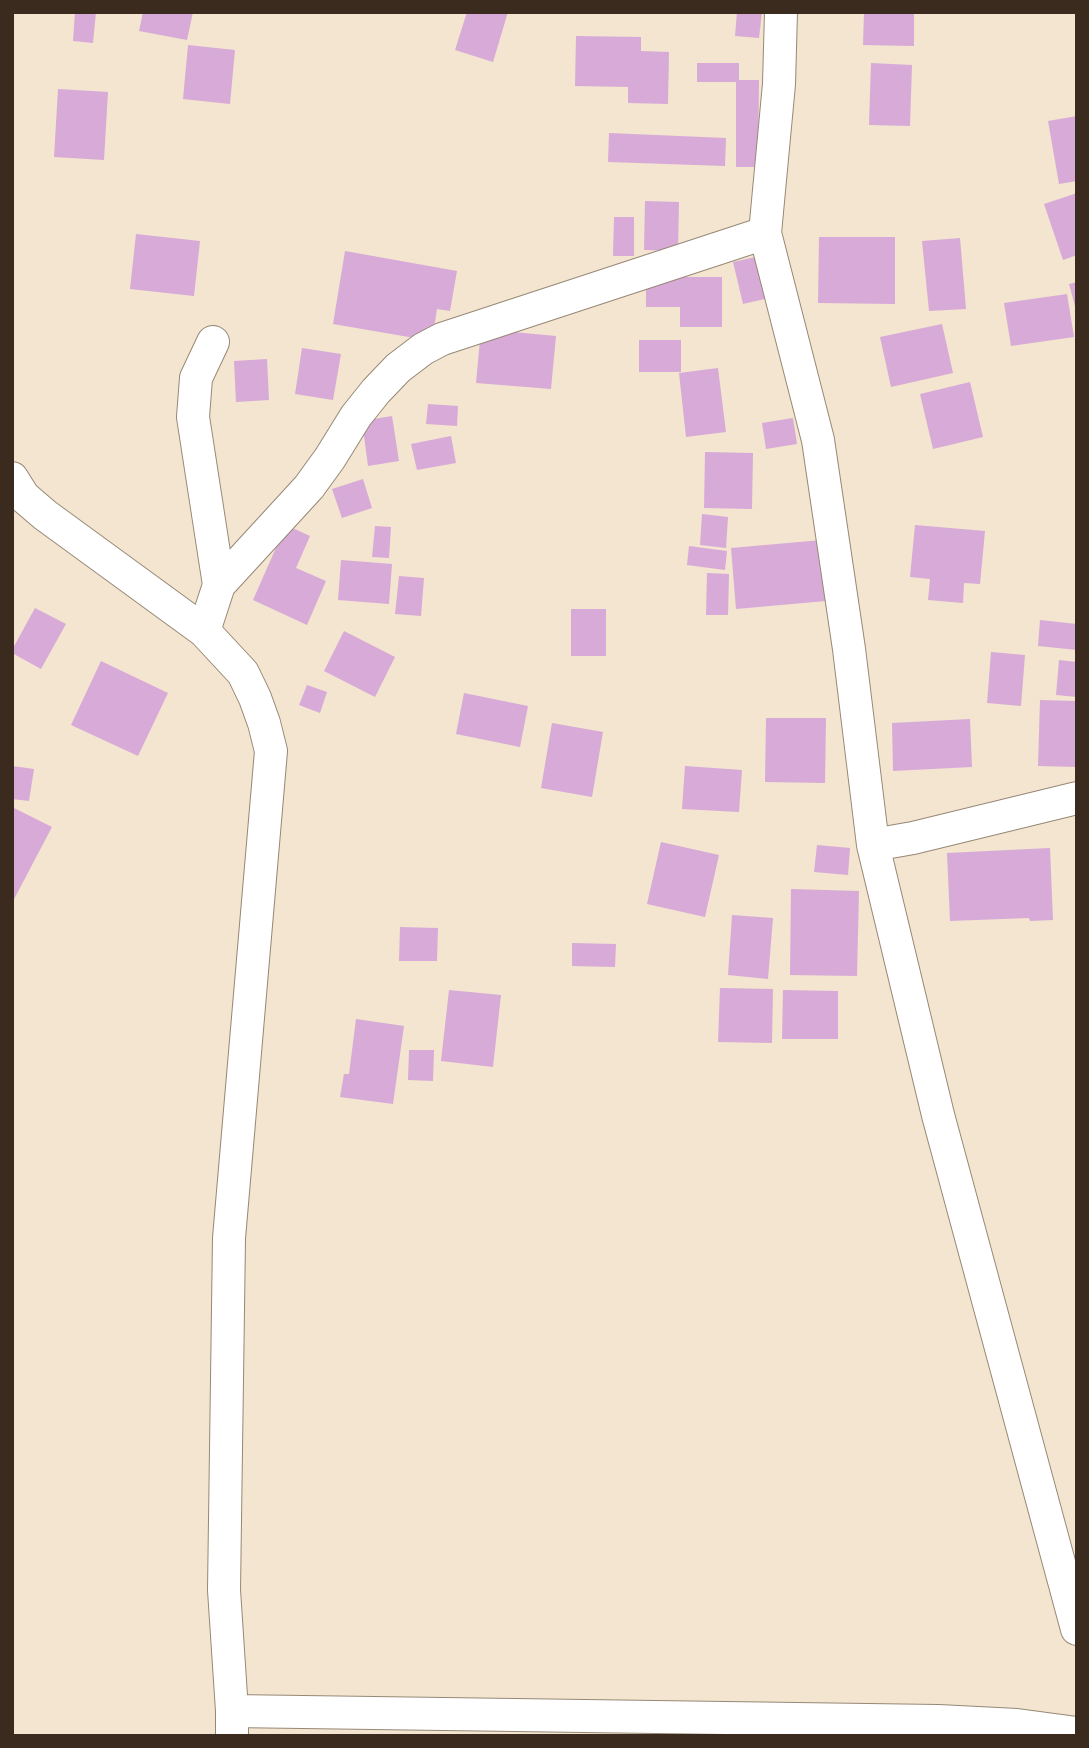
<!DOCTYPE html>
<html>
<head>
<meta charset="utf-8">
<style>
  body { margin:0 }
  #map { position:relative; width:1089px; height:1748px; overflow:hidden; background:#f3e5cf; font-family:Delius,sans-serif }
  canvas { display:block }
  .frame { position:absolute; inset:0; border:14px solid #3b2a1e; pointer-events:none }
</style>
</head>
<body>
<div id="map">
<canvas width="1089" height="1748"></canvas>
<div class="frame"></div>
</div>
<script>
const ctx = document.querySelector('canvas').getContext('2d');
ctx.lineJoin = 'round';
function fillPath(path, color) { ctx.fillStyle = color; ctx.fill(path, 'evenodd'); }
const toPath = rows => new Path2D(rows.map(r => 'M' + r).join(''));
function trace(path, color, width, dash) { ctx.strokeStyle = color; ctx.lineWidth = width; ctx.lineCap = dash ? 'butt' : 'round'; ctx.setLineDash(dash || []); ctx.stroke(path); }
const building = toPath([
  [75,12,96,12,93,43,73,41],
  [143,12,193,12,187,40,139,31],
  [467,12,508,12,493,62,455,50],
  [737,12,762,12,759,38,735,36],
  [864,12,914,12,914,46,863,45],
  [576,36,641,37,641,51,669,52,668,104,628,103,628,87,575,86],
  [188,45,235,50,230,104,183,99],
  [697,63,739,63,739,80,759,80,758,167,736,167,736,82,697,82],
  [871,63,912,65,910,126,869,125],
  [58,89,108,92,104,160,54,157],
  [1077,116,1077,181,1059,184,1048,121],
  [609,133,726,138,725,166,608,162],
  [1077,193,1077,255,1063,260,1044,204],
  [645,201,679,202,678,251,644,250],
  [614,217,634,217,634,256,613,256],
  [136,234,200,241,194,296,130,289],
  [819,237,895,237,895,304,818,303],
  [960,238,966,309,929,311,922,241],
  [345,251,457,271,450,311,437,309,432,341,333,324],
  [760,256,769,298,743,304,733,262],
  [646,277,722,277,722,327,680,327,680,307,646,307],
  [1077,282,1077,310,1076,310,1069,284],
  [1067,294,1074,337,1011,346,1004,303],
  [942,324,953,373,891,387,880,337],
  [481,329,556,336,551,389,476,383],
  [639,340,681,340,681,372,639,372],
  [302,348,341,354,333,400,295,394],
  [267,359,269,400,236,402,234,361],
  [718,368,726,432,686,437,679,373],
  [970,382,983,437,933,449,920,394],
  [428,404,458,406,457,426,426,424],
  [392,416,399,461,368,466,362,421],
  [793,418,797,444,766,449,762,423],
  [451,436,456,463,417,470,411,444],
  [705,452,753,453,752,509,704,508],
  [363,479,372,508,342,518,332,489],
  [702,514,728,517,726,548,700,545],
  [286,525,310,536,296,568,326,581,307,625,253,600],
  [915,525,985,531,980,584,964,583,963,603,928,600,930,579,910,577],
  [375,526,391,527,389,558,372,557],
  [822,540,826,601,736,609,731,548],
  [689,546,727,551,725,570,687,565],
  [341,560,392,564,389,604,338,600],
  [707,573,729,574,728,615,706,615],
  [399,576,424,578,421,616,395,614],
  [35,608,66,624,41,669,12,653,12,650],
  [571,609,606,609,606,656,571,656],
  [1040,620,1077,624,1077,650,1038,646],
  [344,631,395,657,375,697,324,671],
  [991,652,1025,655,1021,706,987,703],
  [1059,660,1077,662,1077,697,1056,695],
  [101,661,168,693,138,756,71,725],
  [307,685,327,692,320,713,299,705],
  [464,693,528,706,520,747,456,734],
  [1040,700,1077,701,1077,767,1038,766],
  [766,718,826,718,825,783,765,782],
  [970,719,972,767,893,771,892,723],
  [552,723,603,732,592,797,541,788],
  [12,766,34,769,29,801,12,799],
  [685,766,742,770,739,812,682,809],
  [12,807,52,827,12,903],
  [661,842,719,855,705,917,647,904],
  [817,845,850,848,848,875,814,872],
  [1050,848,1053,920,1030,921,1029,918,950,921,947,853],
  [791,889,859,891,857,976,790,975],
  [732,915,773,918,768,979,728,975],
  [400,927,438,928,437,961,399,961],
  [572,943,616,944,615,967,572,966],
  [720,988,773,989,772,1043,718,1042],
  [449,990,501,995,493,1067,441,1061],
  [783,990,838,991,838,1039,782,1039],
  [356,1019,404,1026,393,1104,340,1097,344,1074,349,1074],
  [409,1050,434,1050,433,1081,408,1080]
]);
const minor = toPath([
  [781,12,779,84,765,233,818,440,849,649,873,845,938,1115,1077,1629],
  [213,342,196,378,193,417,219,585],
  [12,478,24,497,45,515,204,631],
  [873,845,913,838,1077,798],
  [232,1711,938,1721,1017,1725,1077,1733],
  [232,1736,232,1711,224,1590,229,1238,271,751,264,723,255,698,243,673,204,631,219,585,309,487,330,458,356,416,376,391,398,368,423,349,442,339,765,233]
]);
fillPath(building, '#d7aad8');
trace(minor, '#978876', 34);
trace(minor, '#fff', 32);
</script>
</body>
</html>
